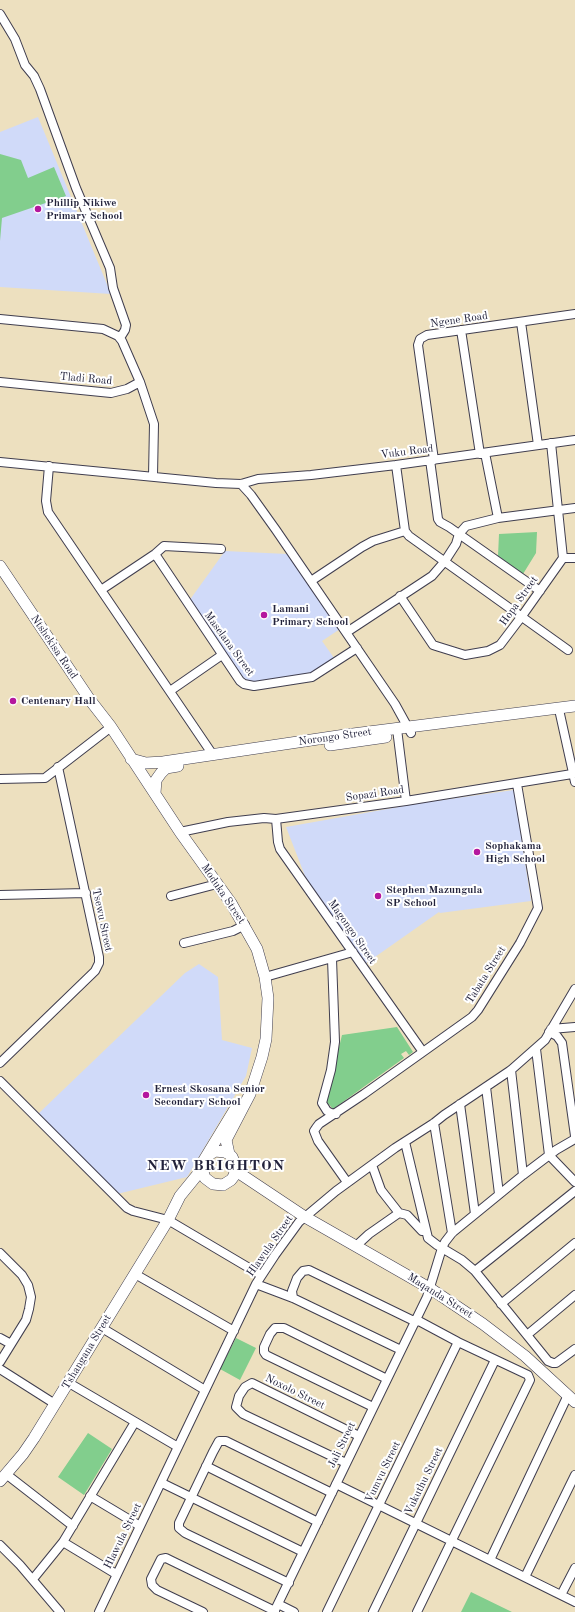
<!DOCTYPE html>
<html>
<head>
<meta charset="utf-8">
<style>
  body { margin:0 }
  canvas { display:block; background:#ede0bf }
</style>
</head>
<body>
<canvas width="575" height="1612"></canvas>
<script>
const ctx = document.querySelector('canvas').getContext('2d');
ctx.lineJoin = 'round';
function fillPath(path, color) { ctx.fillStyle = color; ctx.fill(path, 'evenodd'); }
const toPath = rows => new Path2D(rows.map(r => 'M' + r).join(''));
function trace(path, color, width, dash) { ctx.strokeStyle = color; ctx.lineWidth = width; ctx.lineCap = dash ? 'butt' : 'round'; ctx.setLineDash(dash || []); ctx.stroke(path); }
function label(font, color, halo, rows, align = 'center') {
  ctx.font = font + ' "Old Standard TT",serif'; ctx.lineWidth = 4; ctx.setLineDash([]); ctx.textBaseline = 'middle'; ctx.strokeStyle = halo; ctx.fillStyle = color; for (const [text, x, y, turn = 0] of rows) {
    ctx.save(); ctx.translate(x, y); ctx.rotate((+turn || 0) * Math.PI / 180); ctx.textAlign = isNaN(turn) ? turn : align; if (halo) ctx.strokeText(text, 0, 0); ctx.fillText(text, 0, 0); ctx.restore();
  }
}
const built = toPath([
  [38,117,111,294,0,287,0,132],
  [225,551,287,554,340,629,322,641,334,658,309,675,253,683,246,681,238,673,189,601],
  [514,790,531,901,440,913,439,912,365,964,307,881,286,827,421,803],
  [199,964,218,977,222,1040,252,1048,246,1076,187,1177,117,1194,38,1114,185,973]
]);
const green = toPath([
  [0,154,21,160,28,178,54,167,66,196,2,218,0,241],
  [537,532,536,553,523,574,498,556,499,534],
  [397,1027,413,1052,409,1055,406,1051,401,1054,404,1058,333,1109,326,1101,342,1035],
  [236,1338,256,1348,240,1380,220,1369],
  [88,1433,112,1449,84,1495,58,1477],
  [471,1592,512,1612,461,1612]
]);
const street = toPath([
  [0,14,15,39,25,65,34,76,40,89,76,188,110,268,113,288,126,325,125,330,120,338],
  [0,319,103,329,118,336,122,341,140,382,154,424,153,476],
  [521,322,538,445],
  [461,330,480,454],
  [0,382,111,393,127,389,140,382],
  [485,453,498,518],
  [430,460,438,519,440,522,449,527,540,591],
  [434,460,418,345,420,339,427,335,575,314],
  [0,462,216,483,241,484,258,479,311,475,396,465,575,440],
  [396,465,405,531,409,536,568,650],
  [49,466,46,501,48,512,213,755],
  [241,484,251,495,276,530,395,704,411,733],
  [155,554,240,681,244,684,254,686,312,677,357,648],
  [563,558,575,558],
  [311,581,362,547,373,541,405,531],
  [101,590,155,554,164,546,221,549],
  [400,596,433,645,436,646,465,655,488,651,500,645,522,616,563,558,551,443],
  [347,632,432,576,445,561,456,544,459,534,466,526,498,518,575,508],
  [170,691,222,655],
  [560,714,575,782],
  [397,729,406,801],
  [0,779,45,778,111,727],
  [276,819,278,842,280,849,423,1052],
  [180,832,228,822,264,818,276,819,406,801,572,774],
  [0,895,86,893],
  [171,896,217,884],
  [184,943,233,931,245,925],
  [332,959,335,1042,331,1070,322,1103,327,1111,331,1113,336,1114],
  [265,977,353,952],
  [551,1029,575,1027],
  [549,1032,557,1036,562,1043,575,1136],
  [536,1049,549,1155,575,1182],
  [0,1063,95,971,99,963,99,957,58,767],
  [511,1070,523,1175],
  [0,1081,127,1208,133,1211,168,1220,261,1275],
  [486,1087,499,1194],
  [460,1104,475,1214],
  [434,1123,452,1233],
  [405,1142,428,1238,437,1245,462,1260,475,1271,548,1361,553,1363,556,1363,575,1349],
  [372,1165,381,1190,399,1213],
  [347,1182,318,1141,314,1131,316,1128,319,1124,364,1094,472,1017,478,1010,520,943,538,908,517,784],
  [356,1246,369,1234,399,1213,407,1215,422,1231,425,1230],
  [0,1253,22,1275,28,1285,31,1297,29,1309,26,1320,0,1362],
  [475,1271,575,1191],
  [135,1274,234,1331],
  [256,1284,293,1298,401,1350],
  [293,1298,292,1291,297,1278,303,1271,309,1270,416,1322],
  [501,1304,575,1243],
  [417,1320,458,1342,528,1375,530,1380,417,1612],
  [102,1328,205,1390],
  [527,1335,575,1295],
  [0,1338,11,1344],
  [0,1369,55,1404],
  [69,1383,178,1447],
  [373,1407,266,1355,264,1352,264,1347,270,1334,275,1328,284,1328,387,1379],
  [346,1463,243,1414,236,1407,239,1396,245,1387,252,1383,359,1436],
  [206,1466,318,1522],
  [6,1474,73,1526],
  [162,1483,303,1552],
  [336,1484,575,1602],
  [90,1496,140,1526],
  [63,1542,116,1574],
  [0,1545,20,1565,60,1612],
  [490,1560,568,1395],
  [525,1577,575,1475],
  [33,1579,63,1542,135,1422],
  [289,1583,185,1533,179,1528,179,1523,213,1452,219,1441,226,1441,332,1493],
  [561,1595,575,1568],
  [278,1604,294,1612],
  [99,1612,256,1284,275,1255,299,1222,336,1191,395,1148,434,1123,444,1115,511,1070,545,1040,575,989],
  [203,1612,157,1590,152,1585,151,1579,161,1559,166,1558,170,1560,275,1611],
  [274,1612,427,1297,442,1248,445,1242,452,1233,523,1175,556,1150,575,1139],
  [327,1612,458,1342],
  [373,1612,495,1360]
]);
const secondary = toPath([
  [0,566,90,700,111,727,180,832,231,903,257,949,265,977,268,998,266,1039,262,1057,250,1094,226,1140,229,1154],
  [330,745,386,737],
  [131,759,146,763,163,762,345,735,575,706],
  [155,793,156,780,161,773,166,768,178,766],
  [207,1156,215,1151,225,1152,229,1154,232,1157,236,1166,234,1176,231,1180,223,1185,213,1184,205,1178,202,1169,204,1160,235,1109],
  [236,1171,305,1217,431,1289,483,1324,525,1356,575,1402],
  [0,1481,23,1454,34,1438,168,1220,180,1196,202,1169]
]);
const markers = [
  [38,209,4,"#b5179e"],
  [264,615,4,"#b5179e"],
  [13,701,4,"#b5179e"],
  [477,852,4,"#b5179e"],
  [378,896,4,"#b5179e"],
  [146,1095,4,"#b5179e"]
];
const poiNames = [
  ["Phillip Nikiwe",46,203],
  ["Primary School",46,216],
  ["Lamani",272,609],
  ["Primary School",272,622],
  ["Centenary Hall",21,701],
  ["Sophakama",485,846],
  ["High School",485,859],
  ["Stephen Mazungula",386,890],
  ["SP School",386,903],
  ["Ernest Skosana Senior",154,1089],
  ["Secondary School",154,1102]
];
const streetNames = [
  ["Ngene Road",459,320,-8],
  ["Tladi Road",86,379,5],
  ["Vuku Road",407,452,-7],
  ["Hopa Street",519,601,-55],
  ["Maselana Street",229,644,54],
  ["Ntshekisa Road",54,647,56],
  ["Norongo Street",335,737,-8],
  ["Sopazi Road",375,794,-8],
  ["Moduka Street",223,894,56],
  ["Tsewu Street",102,920,78],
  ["Magongo Street",352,932,55],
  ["Tabata Street",486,975,-58],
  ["Hlawula Street",270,1246,-55],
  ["Maqanda Street",440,1296,32],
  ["Tshangana Street",87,1352,-59],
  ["Noxolo Street",295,1392,26],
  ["Jali Street",342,1445,-64],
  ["Vumvu Street",383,1472,-64],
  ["Vukuthu Street",424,1481,-64],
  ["Hlawula Street",123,1536,-64]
];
const districtNames = [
  ["NEW BRIGHTON",216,1166]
];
fillPath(built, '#d0daf9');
fillPath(green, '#82ce8d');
trace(street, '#403e4f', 10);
trace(secondary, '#403e4f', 12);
trace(street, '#fff', 8);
trace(secondary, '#fff', 11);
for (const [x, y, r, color] of markers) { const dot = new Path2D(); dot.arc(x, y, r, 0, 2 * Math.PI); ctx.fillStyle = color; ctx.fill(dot); trace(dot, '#fff', 1.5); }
label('bold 11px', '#22223b', '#fff', poiNames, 'left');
label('11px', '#22223b', '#fff', streetNames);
ctx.letterSpacing = '1px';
label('bold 15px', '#22223b', '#fff', districtNames);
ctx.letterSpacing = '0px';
</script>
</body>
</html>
